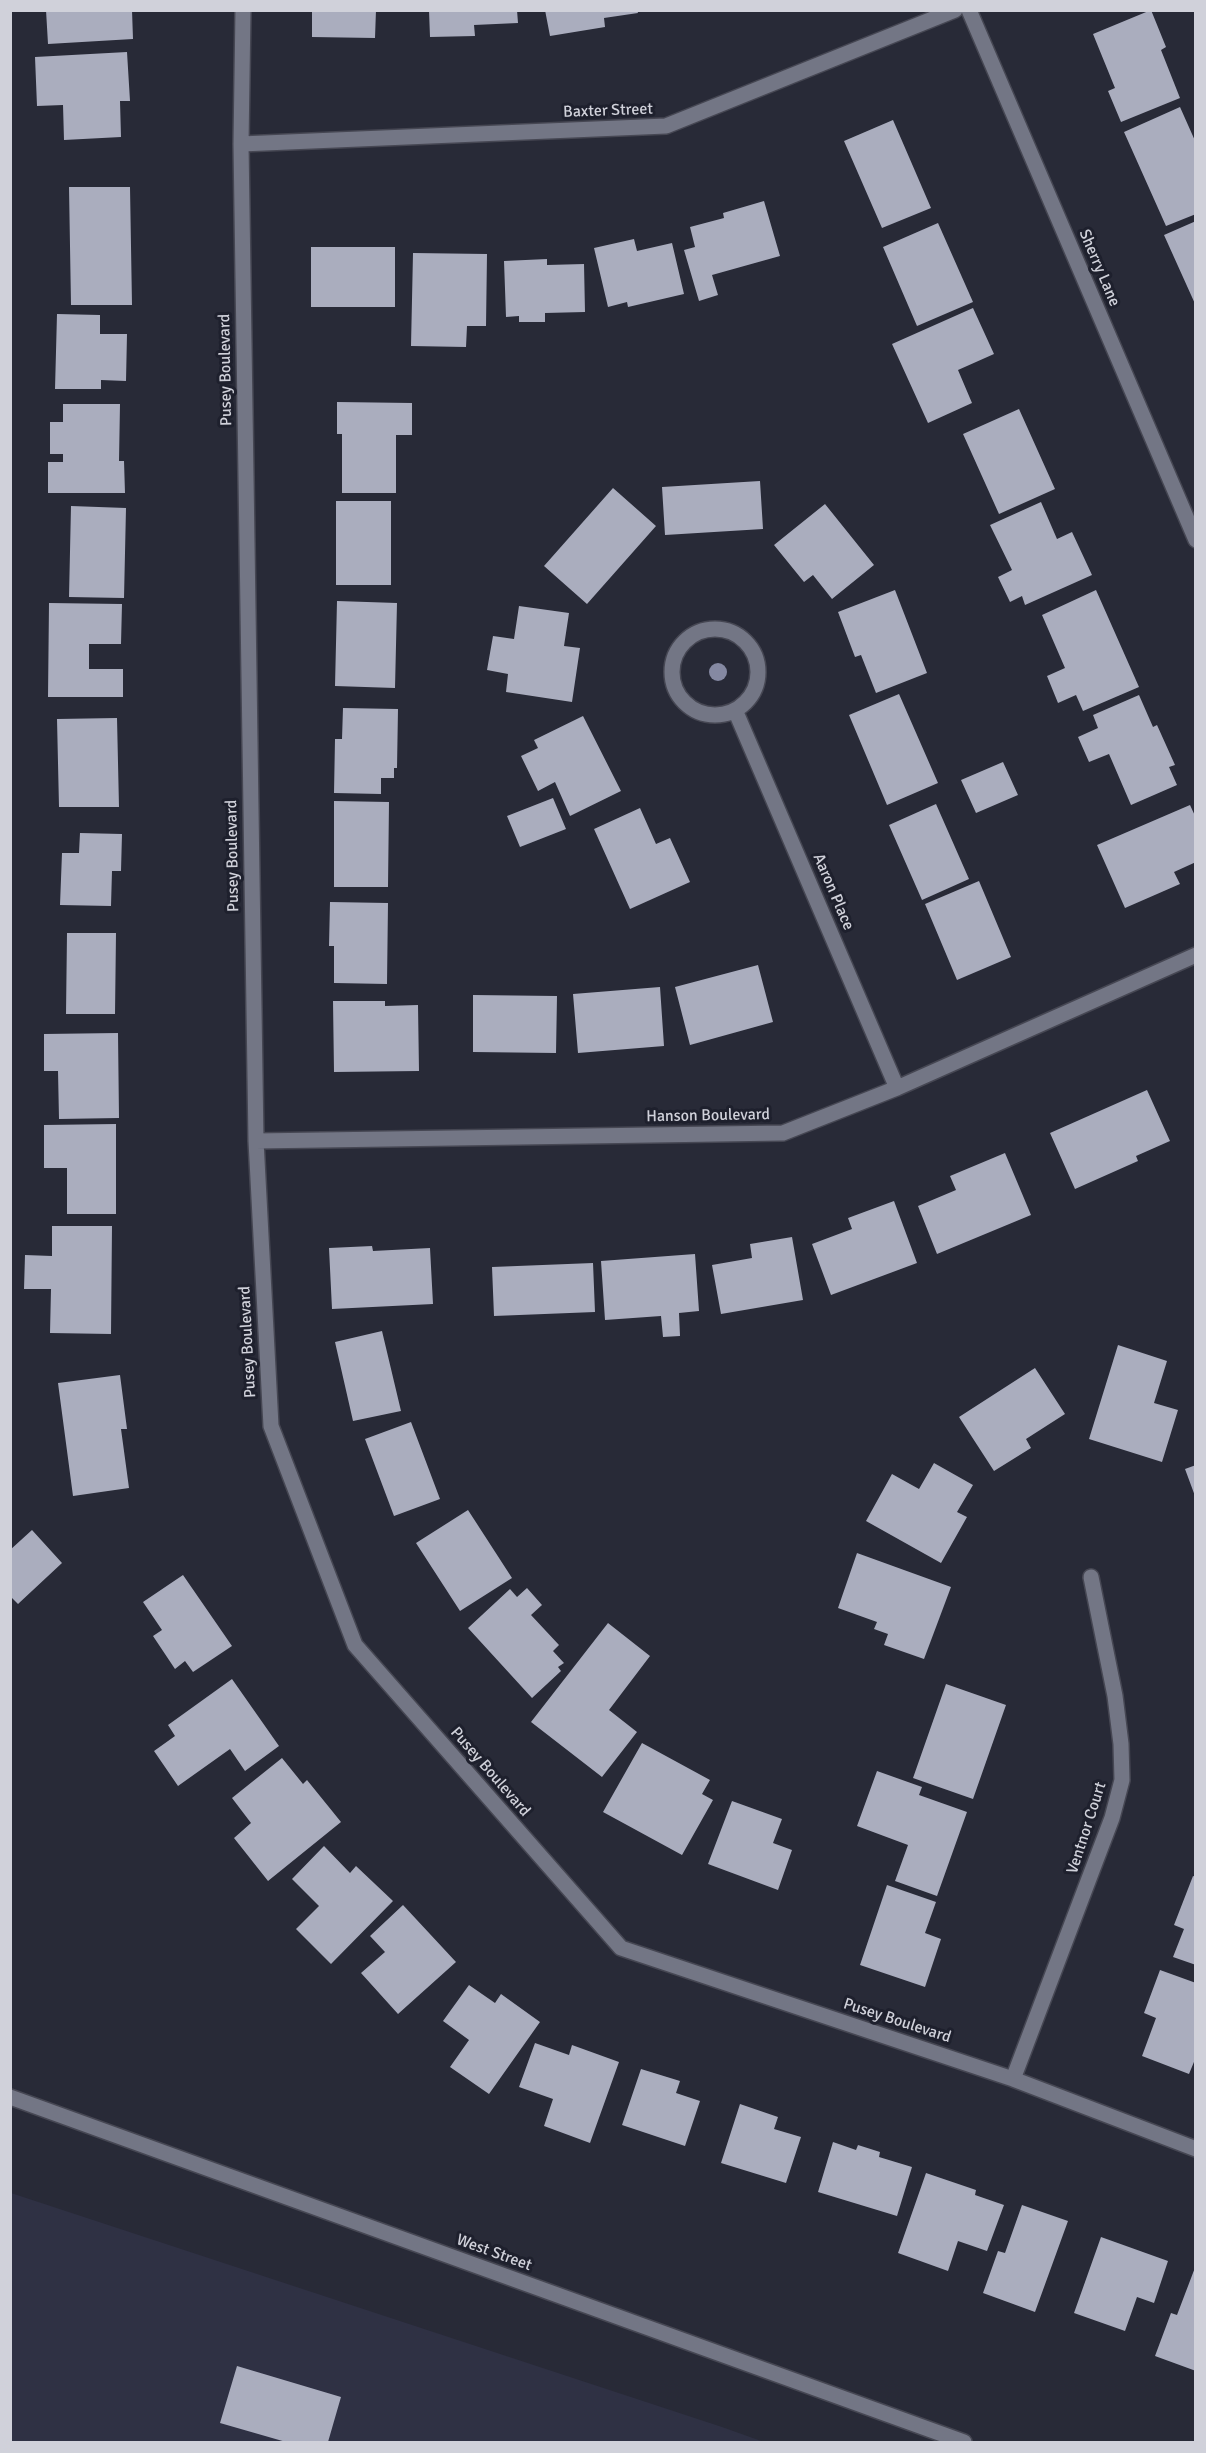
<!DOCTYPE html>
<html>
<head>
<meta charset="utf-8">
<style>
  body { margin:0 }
  #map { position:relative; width:1206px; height:2453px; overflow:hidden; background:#282a37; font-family:Signika,sans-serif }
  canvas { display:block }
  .frame { position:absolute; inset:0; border:12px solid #d0d1da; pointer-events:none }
</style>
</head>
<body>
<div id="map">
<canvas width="1206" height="2453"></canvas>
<div class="frame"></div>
</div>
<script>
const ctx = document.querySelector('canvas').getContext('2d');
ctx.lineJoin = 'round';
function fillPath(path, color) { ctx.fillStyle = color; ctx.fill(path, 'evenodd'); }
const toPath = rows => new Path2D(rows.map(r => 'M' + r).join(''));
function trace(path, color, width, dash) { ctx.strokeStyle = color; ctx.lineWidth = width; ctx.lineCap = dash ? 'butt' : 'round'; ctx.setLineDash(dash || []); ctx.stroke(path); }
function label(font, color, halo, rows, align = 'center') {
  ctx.font = font + ' Signika,sans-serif'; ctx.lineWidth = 6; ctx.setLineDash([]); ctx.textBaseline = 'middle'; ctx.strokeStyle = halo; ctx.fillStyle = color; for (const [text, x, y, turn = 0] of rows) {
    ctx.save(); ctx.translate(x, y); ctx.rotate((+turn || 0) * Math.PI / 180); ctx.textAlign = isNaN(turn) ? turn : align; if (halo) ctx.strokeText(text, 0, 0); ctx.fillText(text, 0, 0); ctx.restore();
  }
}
const built = toPath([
  [11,2193,722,2427,764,2442,11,2442]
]);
const building = toPath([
  [46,10,132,10,133,39,48,44],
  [312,10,376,10,375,38,312,37],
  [429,10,517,10,518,23,474,25,475,36,430,37],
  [545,10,637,10,638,13,604,18,605,27,550,36],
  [1151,10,1166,47,1161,50,1180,98,1121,122,1108,91,1115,88,1093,34],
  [127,52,130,101,120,101,121,137,64,140,63,105,37,106,35,57],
  [1180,107,1196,143,1196,214,1166,226,1124,132],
  [893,120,931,208,882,228,844,141],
  [69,187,130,187,132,305,71,305],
  [764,201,780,256,712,275,718,295,699,301,684,250,695,247,690,227,724,218,723,213],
  [1196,221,1196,306,1164,235],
  [938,223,973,302,917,326,883,247],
  [634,239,637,251,672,243,684,294,628,307,627,302,608,307,594,248],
  [311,247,395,247,395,307,311,307],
  [413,253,487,254,486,326,467,326,466,347,411,346],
  [547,259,547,265,584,264,585,312,545,313,545,322,519,322,519,316,506,317,504,261],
  [973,308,994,354,958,370,972,403,928,423,892,344],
  [57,314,100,315,100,334,127,334,126,381,101,380,101,389,55,389],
  [337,402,412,403,412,435,396,435,396,493,342,493,342,434,337,434],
  [63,404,120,404,119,461,124,461,125,493,48,493,48,462,63,462,63,454,50,454,50,422,63,422],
  [1019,409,1055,489,999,514,963,434],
  [760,481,763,529,665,535,662,487],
  [613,488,656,526,587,604,544,566],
  [336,501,391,501,391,585,336,585],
  [1041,502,1057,539,1072,532,1092,575,1025,605,1022,596,1010,602,998,577,1012,570,990,525],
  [825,504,874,565,832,599,813,575,804,582,774,545],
  [71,506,126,508,124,598,69,597],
  [895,590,927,673,876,693,861,655,855,657,838,612],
  [1096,590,1139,687,1083,711,1076,695,1058,703,1047,676,1065,668,1042,615],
  [337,601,397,603,395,688,335,686],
  [49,603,122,604,121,644,89,644,89,669,123,669,123,697,48,697],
  [519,606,569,613,564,646,580,648,572,702,506,692,508,674,487,670,493,636,514,639],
  [899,694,938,783,887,805,849,715],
  [1139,695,1153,727,1157,725,1175,765,1169,767,1177,785,1131,805,1109,754,1089,762,1078,737,1098,728,1093,715],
  [343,708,398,709,397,768,394,768,394,778,381,778,381,794,334,793,335,739,342,739],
  [583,716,621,791,570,816,555,782,538,791,521,756,538,748,534,740],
  [117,718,119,807,59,807,57,719],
  [1003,762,1018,795,976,813,961,780],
  [553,798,566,829,520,847,507,816],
  [334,801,389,802,388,887,334,887],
  [936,804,969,879,922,900,889,825],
  [1190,805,1196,818,1196,862,1174,872,1180,884,1125,908,1097,845],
  [640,808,656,844,670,838,690,882,630,909,594,829],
  [80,833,122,834,121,871,112,871,111,906,60,905,62,853,79,853],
  [979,881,1011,957,957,980,925,904],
  [330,902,388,903,387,984,334,983,334,946,329,946],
  [67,933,116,933,115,1014,66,1014],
  [758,965,773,1022,690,1045,675,987],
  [660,987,664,1046,578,1053,573,994],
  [473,995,557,996,556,1053,473,1052],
  [333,1001,385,1001,385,1006,418,1005,419,1071,334,1072],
  [118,1033,119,1118,59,1119,58,1071,44,1071,44,1034],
  [1147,1090,1170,1141,1136,1156,1138,1161,1075,1189,1050,1133],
  [116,1124,116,1214,67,1214,67,1168,44,1168,44,1125],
  [1005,1153,1031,1215,937,1254,918,1206,956,1190,950,1176],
  [894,1201,917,1263,831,1295,812,1244,852,1229,848,1218],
  [52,1226,112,1226,111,1334,50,1333,51,1289,24,1289,25,1255,52,1256],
  [792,1237,803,1300,721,1314,712,1265,752,1258,750,1244],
  [372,1246,373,1251,430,1248,433,1304,332,1309,329,1248],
  [695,1254,699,1311,679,1313,680,1336,663,1337,661,1316,605,1320,601,1261],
  [593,1263,595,1312,494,1316,492,1267],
  [382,1331,401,1411,353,1421,335,1342],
  [1118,1345,1167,1361,1154,1403,1178,1410,1162,1462,1089,1439],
  [1035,1368,1065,1414,1026,1439,1031,1448,994,1471,959,1417],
  [120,1375,127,1429,121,1429,129,1488,73,1496,58,1383],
  [411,1422,440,1499,394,1516,365,1439],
  [934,1463,973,1485,957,1512,967,1517,941,1563,866,1521,892,1474,919,1489],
  [1196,1465,1196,1496,1195,1496,1185,1469],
  [468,1510,512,1578,460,1611,416,1543],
  [32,1530,62,1563,18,1604,10,1596,10,1550],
  [857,1553,951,1587,924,1659,884,1645,888,1634,874,1629,877,1622,838,1608],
  [183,1575,232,1646,193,1672,185,1661,175,1669,153,1636,162,1630,143,1602],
  [527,1588,542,1605,531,1615,559,1645,553,1651,564,1663,558,1667,561,1671,532,1698,468,1628,510,1589,517,1597],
  [608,1623,650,1656,609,1710,637,1732,602,1777,531,1722],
  [232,1679,279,1746,245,1771,230,1749,178,1786,154,1751,175,1736,168,1725],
  [946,1684,1006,1705,973,1799,913,1778],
  [642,1743,710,1780,702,1794,713,1800,682,1855,603,1812],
  [282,1758,303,1784,307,1780,341,1822,268,1881,234,1838,251,1823,232,1798],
  [877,1771,922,1787,919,1795,967,1812,937,1896,895,1881,908,1845,857,1826],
  [732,1801,782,1819,773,1843,792,1850,778,1890,708,1864],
  [324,1846,350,1873,356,1866,393,1901,331,1964,296,1929,319,1906,292,1879],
  [1193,1876,1196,1877,1196,1965,1173,1957,1184,1929,1174,1925],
  [887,1885,936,1902,925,1933,941,1939,925,1987,860,1965],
  [403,1905,456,1962,398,2014,361,1973,385,1952,370,1936],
  [1160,1970,1196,1983,1196,2057,1189,2074,1142,2056,1156,2018,1144,2013],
  [469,1985,495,2003,501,1994,540,2022,489,2094,450,2067,469,2040,443,2021],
  [535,2043,569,2055,572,2045,619,2062,590,2143,544,2126,553,2099,519,2087],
  [641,2069,680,2081,676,2093,700,2101,685,2146,622,2125],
  [740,2104,778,2117,774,2129,801,2137,786,2183,721,2163],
  [833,2142,856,2150,858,2145,880,2152,879,2157,912,2167,897,2216,818,2192],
  [926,2173,976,2190,975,2195,1004,2205,987,2251,958,2241,948,2271,898,2253],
  [1022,2205,1068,2221,1035,2312,983,2293,998,2251,1005,2253],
  [1101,2237,1168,2261,1154,2303,1137,2297,1125,2331,1074,2313],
  [1196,2265,1196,2371,1155,2356,1171,2313,1177,2315],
  [237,2366,341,2397,328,2442,286,2442,220,2423]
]);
const minor = toPath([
  [243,10,241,144,256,1141,271,1426,355,1645,621,1948,1013,2079,1196,2149],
  [969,10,1196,540],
  [241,144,666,126,955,10],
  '672 672a43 43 0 1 1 86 0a43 43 0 1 1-86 0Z',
  [735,710,897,1088],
  [256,1141,783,1133,897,1088,1196,955],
  [1013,2079,1112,1818,1122,1780,1121,1744,1115,1696,1091,1577]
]);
const secondary = toPath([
  [10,2097,964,2442]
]);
const trees = [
  [718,672]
];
const streetNames = [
  ["Baxter Street",608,111,-2],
  ["Sherry Lane",1099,268,67],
  ["Pusey Boulevard",226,370,-91],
  ["Pusey Boulevard",233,856,-91],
  ["Aaron Place",833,892,67],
  ["Hanson Boulevard",708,1116,-1],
  ["Pusey Boulevard",248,1342,-93],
  ["Pusey Boulevard",490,1772,49],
  ["Ventnor Court",1087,1828,-72],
  ["Pusey Boulevard",897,2021,18],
  ["West Street",494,2253,20]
];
fillPath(built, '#2f3144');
fillPath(building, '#aaadbe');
trace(minor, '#464753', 18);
trace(secondary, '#464753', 18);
trace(minor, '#737685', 15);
trace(secondary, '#737685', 15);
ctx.fillStyle = '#8589a2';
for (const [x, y] of trees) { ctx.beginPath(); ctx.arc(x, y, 9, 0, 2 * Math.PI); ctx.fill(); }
label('16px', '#d0d1da', '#1e202d', streetNames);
</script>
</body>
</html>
